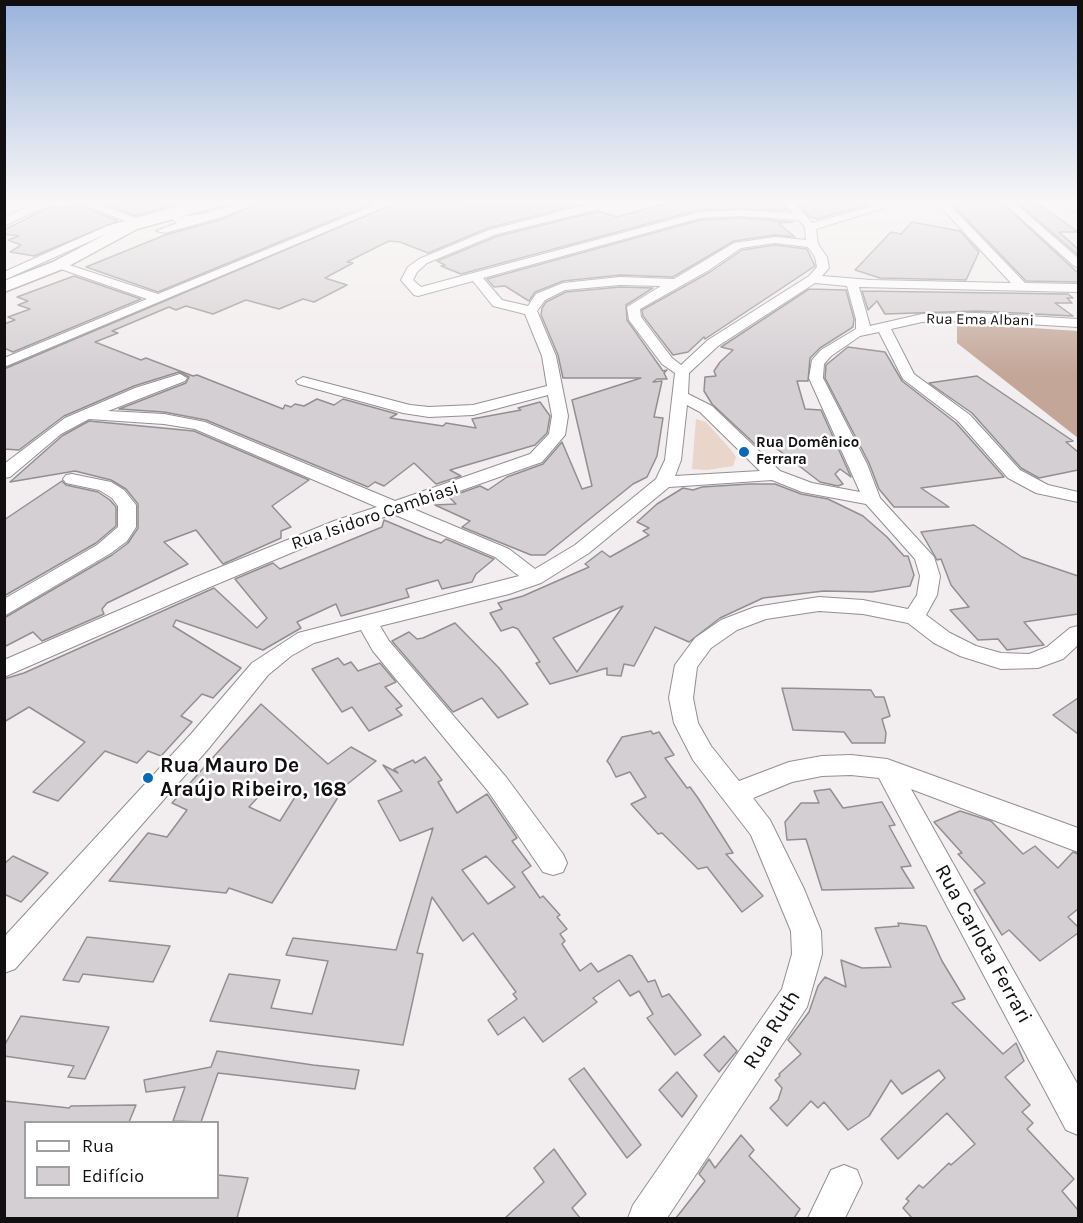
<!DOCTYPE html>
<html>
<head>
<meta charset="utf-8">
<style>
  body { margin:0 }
  #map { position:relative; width:1083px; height:1223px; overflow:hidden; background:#f2edee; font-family:Karla,sans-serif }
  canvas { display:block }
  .frame { position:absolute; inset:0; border:6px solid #110f10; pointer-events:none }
  .legend { position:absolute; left:24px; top:1121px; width:195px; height:78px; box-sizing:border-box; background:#fff; border:2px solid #a09f9f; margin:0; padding:8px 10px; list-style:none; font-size:18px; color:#110f10 }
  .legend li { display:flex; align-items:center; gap:12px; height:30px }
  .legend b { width:30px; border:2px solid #a09f9f }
</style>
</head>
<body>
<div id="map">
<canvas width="1083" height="1223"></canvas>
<div class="frame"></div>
<ul class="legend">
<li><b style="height:8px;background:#fff"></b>Rua</li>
<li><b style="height:16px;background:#d4cfd2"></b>Edifício</li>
</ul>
</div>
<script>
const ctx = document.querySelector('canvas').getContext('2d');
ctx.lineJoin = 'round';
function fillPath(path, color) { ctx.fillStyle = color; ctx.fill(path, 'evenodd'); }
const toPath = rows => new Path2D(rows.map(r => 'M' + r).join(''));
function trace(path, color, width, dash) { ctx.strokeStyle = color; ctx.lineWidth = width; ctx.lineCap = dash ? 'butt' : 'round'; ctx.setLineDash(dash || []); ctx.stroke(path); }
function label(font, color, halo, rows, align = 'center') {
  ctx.font = font + ' Karla,sans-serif'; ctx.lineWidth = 5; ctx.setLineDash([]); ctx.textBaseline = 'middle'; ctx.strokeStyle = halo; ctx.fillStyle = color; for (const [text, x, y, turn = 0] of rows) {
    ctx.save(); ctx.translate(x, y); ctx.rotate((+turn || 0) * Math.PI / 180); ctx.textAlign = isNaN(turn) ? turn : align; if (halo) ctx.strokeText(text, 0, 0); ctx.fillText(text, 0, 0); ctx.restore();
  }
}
const green = toPath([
  [696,419,706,422,731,450,736,457,733,466,707,470,692,469]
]);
const forest = toPath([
  [957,323,1078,331,1078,438,957,343]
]);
const building = toPath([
  [74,203,118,221,34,256,10,252,21,245,8,240,19,236,4,234,4,230,52,206,73,207,74,203],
  [102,203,180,203,136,216,102,203],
  [259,203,374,203,158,292,86,267,165,235,223,219,259,203],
  [396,203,580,204,488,228,428,253,400,242,389,241,347,262,353,263,325,278,347,285,314,302,303,299,279,309,246,300,213,314,186,306,176,310,169,307,112,331,118,333,95,342,141,360,146,358,193,376,197,375,283,409,285,405,291,407,295,404,304,406,317,399,334,405,343,399,397,414,390,418,443,426,446,423,476,428,472,419,521,410,518,408,540,402,550,416,547,433,535,445,450,470,461,476,436,484,414,463,384,486,375,482,368,487,206,420,164,412,119,409,186,383,189,377,179,372,134,386,64,416,19,450,4,449,4,369,396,203],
  [666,203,783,203,787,210,699,210,461,274,441,266,445,265,437,261,498,236,599,211,617,217,666,203],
  [798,203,868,203,868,205,817,219,810,217,798,203],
  [951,203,1002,203,1078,273,1078,282,1026,281,951,203],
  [1018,203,1037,203,1078,232,1059,232,1078,249,1078,255,1018,203],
  [741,218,793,222,778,223,795,237,775,235,734,241,673,277,620,275,563,281,535,292,529,301,505,286,494,287,487,279,700,220,741,218],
  [912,222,960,231,979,252,966,280,880,278,855,270,891,232,901,234,912,222],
  [775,245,807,249,815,266,705,339,704,337,688,352,673,355,643,316,642,310,710,272,742,250,775,245],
  [74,276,141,299,13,352,4,348,4,324,15,320,8,317,30,309,18,305,28,301,17,297,74,276],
  [620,287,653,288,626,305,627,320,663,371,667,370,664,373,667,379,657,379,653,382,662,381,654,417,663,418,657,456,647,477,633,484,545,555,531,555,462,527,470,521,435,505,456,504,449,497,480,486,488,490,507,477,543,464,562,442,582,489,592,486,572,400,641,378,563,378,558,355,541,315,542,308,546,302,566,292,620,287],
  [809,289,846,290,854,319,853,327,820,348,810,358,808,381,797,381,805,409,821,410,851,477,840,469,835,474,843,484,838,486,820,482,772,445,756,445,712,404,704,391,705,377,716,376,714,371,720,362,733,350,721,347,809,289],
  [862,291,1068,294,1073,298,1067,298,1072,303,1055,303,1073,316,977,311,885,314,877,301,868,310,862,291],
  [848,347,885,352,902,381,956,423,1004,477,921,488,949,507,894,507,879,489,869,463,825,378,826,365,848,347],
  [977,376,1073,441,1066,442,1078,452,1078,470,1039,478,1021,468,972,413,929,383,977,376],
  [89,421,194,431,309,480,272,506,291,527,281,531,281,538,223,564,196,530,164,542,188,564,107,603,102,609,104,614,42,641,33,632,4,647,4,618,112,555,128,543,138,528,138,504,126,489,111,480,75,471,10,482,62,436,89,421],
  [62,481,66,485,98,492,110,500,116,507,116,526,96,543,4,596,4,520,62,481],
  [749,484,775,484,801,494,828,499,863,516,887,537,904,556,908,556,914,575,910,586,872,592,824,591,763,598,720,618,689,642,655,627,634,666,624,664,621,676,607,675,607,668,550,684,536,663,540,662,518,629,513,627,501,631,490,613,502,609,498,603,523,596,589,567,585,564,602,551,610,557,649,535,643,531,649,528,637,522,657,504,683,488,693,490,702,487,749,484],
  [623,606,591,652,577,672,553,638,623,606],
  [384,520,427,538,441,543,446,539,494,559,476,574,472,582,442,589,438,580,406,589,409,597,341,616,336,604,297,622,301,628,263,650,176,620,173,626,241,668,213,698,202,694,181,716,192,722,161,756,148,751,137,763,105,751,58,801,33,792,85,742,29,707,4,722,4,679,24,673,214,588,257,628,267,618,235,579,273,563,280,569,382,527,384,520],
  [974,525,1022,557,1078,576,1078,614,1024,622,1044,645,1007,650,998,639,978,640,950,610,969,607,951,585,941,559,937,560,921,532,974,525],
  [455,623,499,668,528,704,498,718,482,698,453,712,392,641,409,632,417,639,423,638,455,623],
  [338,658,344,665,351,662,358,671,380,663,396,682,385,687,402,706,396,709,402,715,369,731,352,707,342,712,312,669,338,658],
  [782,688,871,690,875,697,884,697,890,716,882,719,886,733,885,743,852,743,844,732,793,730,782,688],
  [1078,698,1078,734,1053,715,1078,698],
  [261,704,328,764,351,747,376,761,345,786,272,903,229,888,226,893,109,881,148,833,167,837,187,810,172,803,261,704],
  [271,783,295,797,280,821,249,807,271,783],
  [651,731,653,734,659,732,674,755,665,758,687,788,690,787,698,798,733,853,726,854,763,896,742,912,707,867,698,869,662,833,658,834,631,804,646,797,630,772,616,777,610,765,607,761,622,737,651,731],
  [425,757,442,780,438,782,457,813,487,794,517,838,512,841,531,866,522,872,540,898,543,896,560,915,557,917,567,929,560,934,565,941,562,944,580,971,591,963,598,972,629,955,632,956,648,982,655,980,662,997,669,994,701,1035,675,1055,647,1018,653,1014,639,991,630,996,619,980,593,998,597,1002,543,1042,524,1017,498,1035,488,1020,517,999,513,994,516,992,473,933,463,941,432,897,417,953,423,954,403,1045,210,1021,229,974,280,980,271,1008,312,1014,328,961,286,955,293,938,396,950,433,828,400,841,378,801,402,791,383,765,398,773,394,769,413,760,415,763,425,757],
  [486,856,515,887,488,904,462,870,486,856],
  [830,789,843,808,882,802,895,825,889,826,911,866,901,867,914,888,822,890,806,839,787,840,785,822,801,803,819,803,814,791,830,789],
  [960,811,991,821,1023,854,1035,846,1058,868,1073,852,1078,854,1078,909,1068,917,1078,927,1078,933,1040,961,1009,930,1002,935,974,890,985,883,958,854,962,853,934,822,960,811],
  [13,856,48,873,21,902,4,894,4,864,13,856],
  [898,923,926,926,942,961,965,999,952,1003,1003,1054,1016,1043,1024,1061,1005,1077,1030,1105,1022,1112,1033,1123,1027,1129,1074,1179,1062,1191,1078,1210,1078,1218,912,1218,903,1208,909,1201,906,1199,919,1185,923,1188,949,1163,951,1165,975,1144,947,1113,898,1159,881,1139,945,1078,939,1070,902,1094,891,1080,869,1116,848,1130,824,1102,818,1108,811,1101,787,1126,770,1108,778,1100,782,1088,775,1080,780,1076,779,1074,801,1054,788,1040,809,1012,818,986,825,977,846,987,841,960,862,968,891,967,875,928,899,926,898,923],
  [87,937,170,946,153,982,83,974,79,982,63,980,87,937],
  [21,1016,109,1027,85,1079,68,1077,74,1066,4,1056,4,1046,21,1016],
  [724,1036,737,1051,719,1072,704,1055,724,1036],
  [217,1051,313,1065,359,1070,355,1089,218,1073,201,1122,173,1121,185,1087,146,1092,144,1080,211,1067,217,1051],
  [584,1068,641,1145,627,1158,569,1079,584,1068],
  [677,1072,697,1096,682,1117,659,1090,677,1072],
  [4,1101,69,1108,71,1106,136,1105,129,1122,26,1122,26,1197,218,1197,218,1175,248,1178,237,1218,4,1218,4,1101],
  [741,1135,754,1150,749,1156,800,1209,794,1218,676,1218,705,1181,699,1174,709,1159,715,1168,741,1135],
  [554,1149,586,1194,572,1208,580,1218,505,1218,544,1182,534,1168,554,1149]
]);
const street = toPath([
  [36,203,52,203,4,226,4,218,36,203],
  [80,203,95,203,136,218,188,203,204,203,142,224,115,230,4,280,4,272,107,226,125,221,80,203],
  [241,203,257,203,222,217,165,233,156,231,177,223,173,220,174,218,208,213,241,203],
  [380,203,394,203,4,367,4,358,147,299,55,267,55,263,63,263,158,294,380,203],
  [594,203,607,203,596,210,497,234,427,263,417,272,413,280,421,287,700,212,741,210,793,213,785,203,795,203,812,223,884,203,900,203,816,229,818,244,827,257,829,268,822,276,871,280,1011,283,937,203,948,203,1025,283,1078,284,1078,292,859,287,870,326,922,314,977,313,1078,319,1078,327,977,321,922,322,891,329,914,374,970,415,1020,470,1048,485,1078,492,1078,502,1036,493,1008,478,958,421,903,379,879,332,860,336,831,356,824,364,823,378,867,464,880,498,934,557,940,576,937,595,926,615,950,633,976,646,1001,653,1029,654,1047,647,1070,628,1078,626,1078,645,1063,659,1038,668,1001,669,960,656,934,643,908,623,863,614,819,611,766,619,737,630,711,648,697,667,693,698,698,723,711,746,739,781,789,762,822,756,851,755,887,759,1078,828,1078,852,911,789,1078,1085,1078,1135,1066,1130,879,778,851,775,822,776,792,782,753,798,770,820,804,889,821,931,822,954,807,1007,667,1218,628,1218,633,1205,782,989,792,954,791,931,751,835,693,760,674,723,669,698,675,665,695,638,721,620,755,607,819,597,863,600,908,609,917,595,920,576,915,559,866,504,802,492,772,480,669,487,589,553,541,583,509,594,380,626,389,641,506,777,563,854,567,863,563,872,553,875,543,872,488,791,373,651,361,630,314,643,291,656,268,675,209,748,15,969,4,973,4,937,191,734,252,663,298,633,519,576,495,557,393,514,348,529,210,587,4,677,4,660,196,577,334,521,377,507,195,429,164,424,89,419,61,434,10,477,4,478,4,464,65,418,135,388,180,374,187,378,185,381,108,411,164,414,205,422,395,501,530,454,549,434,552,416,548,395,473,415,429,417,403,413,298,384,296,381,303,377,410,405,429,407,473,405,547,386,542,356,525,314,493,306,473,281,418,296,414,295,401,280,408,267,419,259,489,230,594,203],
  [741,216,799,220,805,227,806,240,775,237,734,243,674,279,620,277,563,283,536,294,528,306,502,300,483,278,700,218,741,216],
  [775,243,808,247,815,257,817,267,809,276,708,340,681,365,672,358,641,317,640,309,709,270,741,248,775,243],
  [815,283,847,286,856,319,856,329,821,350,812,360,809,378,860,492,812,483,780,471,712,406,688,394,689,373,718,346,815,283],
  [620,285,661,286,627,307,629,320,662,364,675,373,665,460,656,479,575,545,535,569,509,549,411,508,542,462,565,435,568,416,556,356,537,311,545,300,565,290,620,285],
  [687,405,700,412,760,471,675,476,681,460,687,405],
  [1004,203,1015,203,1078,258,1078,267,1074,266,1004,203],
  [1062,203,1074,203,1078,207,1078,214,1062,203],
  [72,474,111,482,124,490,136,505,136,527,127,541,111,553,4,616,4,599,97,545,118,527,118,506,112,498,99,490,66,483,63,479,66,475,72,474],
  [844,1165,857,1170,862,1183,845,1218,808,1218,831,1170,844,1165]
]);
const secondary = toPath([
  [199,203,222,203,220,206,137,229,65,268,4,292,4,281,53,262,127,223,199,203]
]);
const markers = [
  [744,452,6,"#076ab6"],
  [148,778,6,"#076ab6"]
];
const farStreetnames = [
  ["Rua Ema Albani",980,320,1]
];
const farPoinames = [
  ["Rua Domênico",756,443],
  ["Ferrara",756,460]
];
const streetNames = [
  ["Rua Isidoro Cambiasi",375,516,-19]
];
const nearPoinames = [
  ["Rua Mauro De",160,766],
  ["Araújo Ribeiro, 168",160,790]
];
const nearStreetnames = [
  ["Rua Carlota Ferrari",983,944,61],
  ["Rua Ruth",772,1030,-58]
];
fillPath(green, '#e9d5ca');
fillPath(forest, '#c3a697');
fillPath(building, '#d4cfd2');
trace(building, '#938f91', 1.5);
trace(street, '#948f90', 2);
trace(secondary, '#948f90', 3);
fillPath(street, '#fff');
fillPath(secondary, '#fff');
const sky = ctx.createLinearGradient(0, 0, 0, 374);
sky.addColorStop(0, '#9ab3dc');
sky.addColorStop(0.54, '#f9f7f7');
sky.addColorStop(1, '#f9f7f700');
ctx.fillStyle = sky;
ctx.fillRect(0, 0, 1083, 374);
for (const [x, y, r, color] of markers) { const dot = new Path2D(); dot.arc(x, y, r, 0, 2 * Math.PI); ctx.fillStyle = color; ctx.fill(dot); trace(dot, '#fff', 2); }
label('15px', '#110f10', '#fff', farStreetnames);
label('bold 15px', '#110f10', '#fff', farPoinames, 'left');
label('18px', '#110f10', '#fff', streetNames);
label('bold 21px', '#110f10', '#fff', nearPoinames, 'left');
label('21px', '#110f10', '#fff', nearStreetnames);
</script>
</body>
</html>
